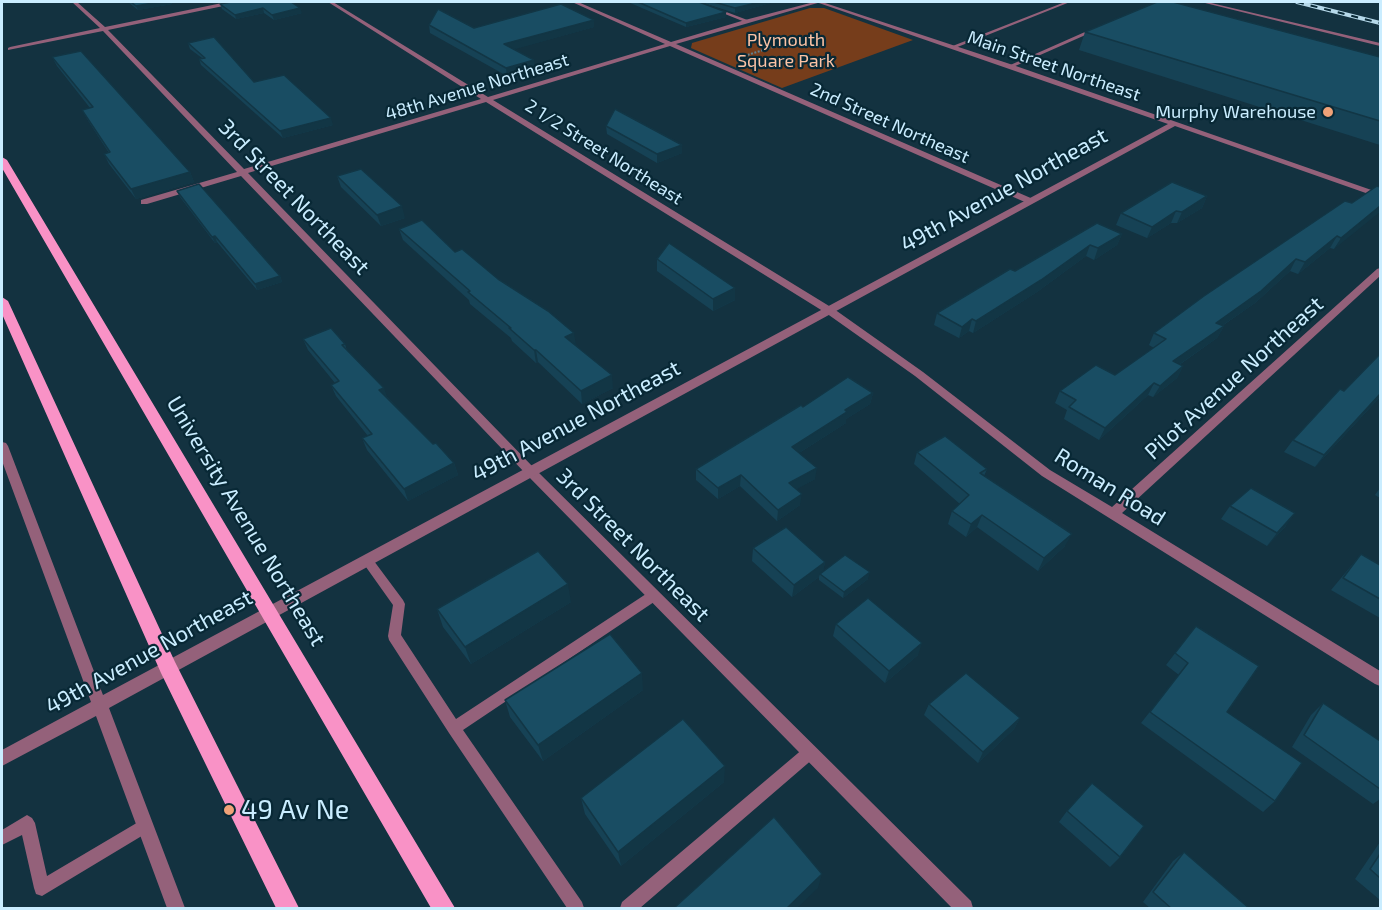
<!DOCTYPE html>
<html>
<head>
<meta charset="utf-8">
<style>
  body { margin:0 }
  #map { position:relative; width:1382px; height:910px; overflow:hidden; background:#133240; font-family:"Exo 2",sans-serif }
  canvas { display:block }
  .frame { position:absolute; inset:0; border:3px solid #caedff; pointer-events:none }
</style>
</head>
<body>
<div id="map">
<canvas width="1382" height="910"></canvas>
<div class="frame"></div>
</div>
<script>
const ctx = document.querySelector('canvas').getContext('2d');
ctx.lineJoin = 'round';
function fillPath(path, color) { ctx.fillStyle = color; ctx.fill(path, 'evenodd'); }
const toPath = rows => new Path2D(rows.map(r => 'M' + r).join(''));
function trace(path, color, width, dash) { ctx.strokeStyle = color; ctx.lineWidth = width; ctx.lineCap = dash ? 'butt' : 'round'; ctx.setLineDash(dash || []); ctx.stroke(path); }
function label(font, color, halo, rows, align = 'center') {
  ctx.font = font + ' "Exo 2",sans-serif'; ctx.lineWidth = 4.5; ctx.setLineDash([]); ctx.textBaseline = 'middle'; ctx.strokeStyle = halo; ctx.fillStyle = color; for (const [text, x, y, turn = 0] of rows) {
    ctx.save(); ctx.translate(x, y); ctx.rotate((+turn || 0) * Math.PI / 180); ctx.textAlign = isNaN(turn) ? turn : align; if (halo) ctx.strokeText(text, 0, 0); ctx.fillText(text, 0, 0); ctx.restore();
  }
}
const green = toPath([
  [810,8,824,8,913,40,782,88,691,48,692,43]
]);
const path = toPath([
  [753,35,776,45],
  [741,57,821,32]
]);
const service = toPath([
  [695,2,700,2,750,21,745,22,695,2],
  [1065,2,1070,2,955,48,950,47,1065,2],
  [1201,2,1207,2,1380,43,1380,46,1201,2],
  [1094,28,1099,29,1013,67,1008,66,1094,28],
  [367,555,371,557,403,600,405,604,401,635,456,719,649,592,653,591,657,592,659,596,657,600,463,730,582,902,584,908,567,908,449,733,389,640,388,636,393,605,361,560,363,557,367,555],
  [809,746,814,748,816,753,814,758,640,908,620,908,622,902,804,748,809,746],
  [27,815,32,818,35,823,47,876,140,821,145,818,150,821,153,826,150,831,42,896,36,894,34,888,22,835,2,845,2,830,27,815]
]);
const minor = toPath([
  [72,2,77,2,105,27,227,2,235,2,233,4,108,30,244,169,481,99,328,2,333,2,488,97,665,44,572,2,578,2,671,42,745,20,814,2,821,2,676,44,1033,199,1033,203,1027,203,670,46,493,100,834,309,923,372,1050,470,1112,507,1377,269,1380,268,1380,276,1122,513,1380,671,1380,686,1375,684,1042,476,915,376,826,313,486,102,248,173,534,468,971,901,973,908,952,908,526,474,241,176,147,204,141,204,141,200,237,172,103,31,8,50,8,48,10,47,100,28,72,2]
]);
const tertiary = toPath([
  [816,2,822,2,1013,65,1380,193,1380,198,1175,126,109,708,185,908,167,908,96,716,2,766,2,750,91,702,2,461,2,442,6,443,8,446,103,695,1168,124,816,2]
]);
const primary = toPath([
  [2,157,7,160,455,908,431,908,2,168,2,157],
  [2,297,8,301,175,662,299,908,276,908,161,673,2,314,2,297]
]);
const rail = toPath([
  [1297,2,1380,23]
]);
const wall = toPath([
  [128,2,171,2,172,4,138,10],
  [628,2,699,2,726,17,686,27],
  [700,2,774,2,735,13],
  [220,4,302,13,274,20,264,13,236,19,222,9],
  [594,20,594,27,514,49,535,68,507,76,430,33,429,25,474,28],
  [1085,32,1380,57,1380,145,1079,50],
  [188,43,254,82,333,125,283,138,201,65,199,59,202,58,190,49],
  [52,57,190,172,194,182,136,199,109,164,104,154,109,153,87,119,82,110,90,108,57,66],
  [606,126,682,145,682,153,657,163,607,134],
  [337,176,405,218,381,226,341,187],
  [1380,187,1334,249,1330,248,1298,274,1290,271,1255,303,1222,326,1224,326,1217,338,1179,365,1183,366,1177,378,1153,397,1148,395,1099,440,1064,419,1067,410,1055,403,1060,391,1115,375,1154,348,1149,345,1154,333,1352,203],
  [177,191,280,276,282,282,257,290,217,242,215,243,180,197],
  [1207,196,1202,208,1177,223,1171,223,1147,238,1116,225,1121,213],
  [399,229,455,252,576,345,613,388,582,404,538,362,536,363,512,341,511,338,470,304,469,300,403,240],
  [1122,234,1117,245,1094,260,1086,256,1037,292,973,333,969,331,959,338,934,325,937,313,1015,271],
  [657,259,735,300,713,311,657,271],
  [303,339,345,344,347,351,388,398,433,444,454,463,458,475,408,501,367,450,362,438,368,436,336,396,331,385,335,383,308,350],
  [1344,391,1380,397,1315,467,1284,452,1293,440],
  [873,393,870,404,846,419,846,423,799,453,815,479,796,489,800,505,777,521,740,486,718,499,696,480,696,469,803,407],
  [917,452,987,469,984,476,1065,546,1038,571,977,527,966,537,948,524,952,511,960,504,914,464],
  [1380,488,1380,498,1375,495],
  [1230,506,1286,526,1267,546,1221,519],
  [753,548,825,562,823,571,868,579,843,598,819,580,819,577,792,597,752,561],
  [1361,554,1380,565,1380,618,1331,590],
  [571,602,471,664,443,627,437,609],
  [836,624,918,655,885,683,833,636],
  [1196,626,1227,712,1275,801,1263,812,1141,723,1179,675,1166,665],
  [643,690,543,761,510,717,505,700],
  [1323,703,1380,741,1380,799,1373,804,1292,747,1311,715],
  [929,704,1020,718,1014,729,978,763,924,715],
  [724,782,621,866,585,814,581,798],
  [1067,811,1120,857,1110,867,1059,822],
  [1380,842,1380,900,1355,879],
  [1184,852,1250,909,1151,909,1143,902,1173,861]
]);
const shadedWall = toPath([
  [158,2,171,2,172,4,138,10,136,6],
  [760,2,774,2,735,13,735,8],
  [263,8,264,13,236,19,235,15],
  [300,8,302,13,274,20,272,15],
  [726,12,726,17,686,27,686,23],
  [594,20,594,27,505,52,504,44],
  [534,60,535,68,507,76,506,68],
  [331,118,333,125,283,138,280,131],
  [682,145,682,153,657,163,657,154],
  [190,172,194,182,136,199,131,189],
  [1207,196,1202,208,1177,223,1182,212],
  [402,206,405,218,381,226,377,215],
  [1380,206,1380,212,1334,249,1341,238],
  [1176,211,1171,223,1147,238,1152,227],
  [1122,234,1117,245,1094,260,1098,248],
  [215,236,217,242,215,243,212,237],
  [1337,236,1330,248,1298,274,1305,262],
  [1090,245,1086,256,1037,292,973,333,976,321],
  [1296,259,1290,271,1255,303,1210,334,1216,323],
  [280,276,282,282,257,290,255,284],
  [735,288,735,300,713,311,713,299],
  [972,319,969,331,959,338,962,327],
  [1224,326,1217,338,1167,373,1173,361],
  [574,333,576,345,565,337],
  [534,350,536,350,538,362,536,363],
  [1183,366,1177,378,1153,397,1160,386],
  [612,375,613,388,582,404,581,391],
  [1154,383,1148,395,1099,440,1105,428],
  [384,388,388,400,379,390],
  [873,393,870,404,846,419,846,423,791,458,792,447,845,410],
  [1380,394,1380,397,1315,467,1324,455],
  [454,463,458,475,408,501,404,489],
  [817,468,815,479,788,494,789,483],
  [741,475,740,486,718,499,718,488],
  [802,494,800,505,777,521,778,510],
  [1295,513,1286,526,1267,546,1277,533],
  [982,515,977,527,966,537,971,524],
  [1072,534,1065,546,1038,571,1044,558],
  [825,562,823,574,820,574,819,577,792,597,794,585],
  [870,572,868,579,843,598,844,592],
  [568,584,571,602,471,664,465,647],
  [922,643,918,655,885,683,889,671],
  [642,673,643,690,543,761,538,745],
  [1020,718,1014,729,978,763,983,752],
  [725,766,724,782,621,866,618,852],
  [822,874,818,888,796,909,786,909]
]);
const building = toPath([
  [131,2,158,2,136,6,131,2],
  [231,2,291,2,300,8,272,15,263,8,235,15,220,4,231,2],
  [638,2,699,2,726,12,686,23,638,2],
  [714,2,760,2,735,8,714,2],
  [1157,2,1173,2,1380,57,1380,121,1085,32,1157,2],
  [561,4,594,20,504,44,534,60,506,68,429,25,438,9,474,28,561,4],
  [214,37,254,82,284,75,331,118,280,131,199,59,205,58,188,43,214,37],
  [81,51,190,172,131,189,104,154,110,152,82,110,93,107,52,57,81,51],
  [615,109,682,145,657,154,606,126,615,109],
  [361,169,402,206,377,215,337,176,361,169],
  [1172,182,1207,196,1182,212,1176,211,1152,227,1121,213,1172,182],
  [199,184,280,276,255,284,215,236,212,237,177,191,199,184],
  [1377,186,1380,187,1380,206,1341,238,1337,236,1305,262,1296,259,1261,291,1216,323,1224,326,1173,361,1183,366,1160,386,1154,383,1105,428,1069,407,1076,400,1060,391,1096,365,1115,375,1166,339,1154,333,1204,296,1345,201,1352,203,1377,186],
  [422,220,455,252,462,249,498,279,548,311,574,333,565,337,612,375,581,391,536,350,534,350,509,328,511,328,468,292,470,291,399,229,422,220],
  [1097,223,1122,234,1098,248,1090,245,1041,280,976,321,972,319,962,327,937,313,1010,269,1015,271,1097,223],
  [669,243,735,288,713,299,657,259,669,243],
  [331,328,345,344,342,345,384,388,379,390,433,444,436,443,454,463,404,489,362,438,372,434,331,385,339,381,303,339,331,328],
  [1380,354,1380,394,1324,455,1293,440,1340,389,1344,391,1380,354],
  [848,377,873,393,845,410,847,412,792,447,817,468,789,483,802,494,778,510,741,475,718,488,696,469,801,405,803,407,848,377],
  [945,436,987,469,980,473,1072,534,1044,558,982,515,971,524,952,511,969,495,917,452,945,436],
  [1251,488,1295,513,1277,533,1230,506,1251,488],
  [786,527,825,562,794,585,753,548,786,527],
  [538,551,568,584,465,647,437,609,538,551],
  [1361,554,1380,565,1380,599,1343,578,1361,554],
  [845,555,870,572,844,592,820,574,845,555],
  [868,598,922,643,889,671,836,624,868,598],
  [1196,626,1259,666,1227,712,1302,763,1275,801,1150,712,1188,663,1175,653,1196,626],
  [610,634,642,673,538,745,505,700,610,634],
  [966,673,1020,718,983,752,929,704,966,673],
  [1323,703,1380,741,1380,789,1304,735,1323,703],
  [683,719,725,766,618,852,581,798,683,719],
  [1092,783,1144,826,1120,857,1067,811,1092,783],
  [774,817,822,874,786,909,673,909,774,817],
  [1184,852,1250,909,1172,909,1153,892,1184,852],
  [1380,854,1380,878,1370,869,1380,854]
]);
const markers = [
  [1328,112,6,"#f0a278"],
  [229,810,6,"#f0a278"]
];
const farParknames = [
  ["Plymouth",786,40],
  ["Square Park",786,61]
];
const farStreetnames = [
  ["Main Street Northeast",1054,66,19],
  ["48th Avenue Northeast",477,87,-17],
  ["2nd Street Northeast",890,123,24],
  ["2 1/2 Street Northeast",604,152,32]
];
const farPoinames = [
  ["Murphy Warehouse",1316,112]
];
const streetNames = [
  ["49th Avenue Northeast",1004,190,-29],
  ["3rd Street Northeast",294,197,46],
  ["Pilot Avenue Northeast",1234,378,-42],
  ["49th Avenue Northeast",576,421,-28],
  ["Roman Road",1110,487,32],
  ["University Avenue Northeast",246,521,59],
  ["3rd Street Northeast",633,545,45],
  ["49th Avenue Northeast",149,652,-29]
];
const nearPoinames = [
  ["49 Av Ne",241,810]
];
fillPath(green, '#763d1b');
trace(path, '#618291', 2, [2, 1.5]);
fillPath(service, '#94617a');
fillPath(minor, '#94617a');
fillPath(tertiary, '#94617a');
fillPath(primary, '#f992c6');
trace(rail, '#b6d9ea', 4);
trace(rail, '#082835', 2, [7]);
fillPath(wall, '#164255');
fillPath(shadedWall, '#123645');
fillPath(building, '#194d63');
trace(building, '#123645', 1.5);
for (const [x, y, r, color] of markers) { const dot = new Path2D(); dot.arc(x, y, r, 0, 2 * Math.PI); ctx.fillStyle = color; ctx.fill(dot); trace(dot, '#082835', 2); }
label('18px', '#fcc3a5', '#082835', farParknames);
label('18px', '#caedff', '#082835', farStreetnames);
label('18px', '#caedff', '#082835', farPoinames, 'right');
label('22px', '#caedff', '#082835', streetNames);
label('27px', '#caedff', '#082835', nearPoinames, 'left');
</script>
</body>
</html>
